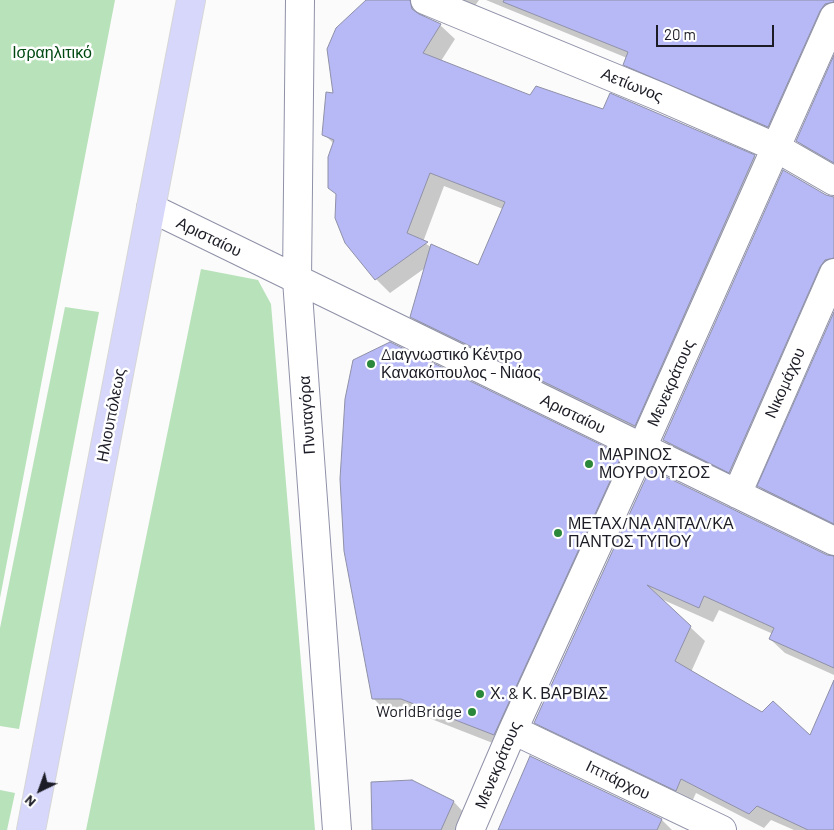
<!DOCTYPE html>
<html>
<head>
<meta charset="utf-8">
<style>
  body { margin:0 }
  #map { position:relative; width:834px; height:830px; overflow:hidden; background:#fbfbfb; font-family:Barlow,sans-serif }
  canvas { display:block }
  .north { position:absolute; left:15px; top:765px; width:50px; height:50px; -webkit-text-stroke:4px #fff; paint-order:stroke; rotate:222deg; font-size:14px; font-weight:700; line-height:20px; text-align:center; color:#1b1c25 }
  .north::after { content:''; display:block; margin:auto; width:18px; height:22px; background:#1b1c25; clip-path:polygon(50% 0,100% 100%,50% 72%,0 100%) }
  .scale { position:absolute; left:656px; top:25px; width:118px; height:22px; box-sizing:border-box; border:2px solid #1b1c25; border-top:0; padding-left:6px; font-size:15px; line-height:18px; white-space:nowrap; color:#1b1c25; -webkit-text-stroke:4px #fff; paint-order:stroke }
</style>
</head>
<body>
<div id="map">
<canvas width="834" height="830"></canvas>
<div class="north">N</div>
<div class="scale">20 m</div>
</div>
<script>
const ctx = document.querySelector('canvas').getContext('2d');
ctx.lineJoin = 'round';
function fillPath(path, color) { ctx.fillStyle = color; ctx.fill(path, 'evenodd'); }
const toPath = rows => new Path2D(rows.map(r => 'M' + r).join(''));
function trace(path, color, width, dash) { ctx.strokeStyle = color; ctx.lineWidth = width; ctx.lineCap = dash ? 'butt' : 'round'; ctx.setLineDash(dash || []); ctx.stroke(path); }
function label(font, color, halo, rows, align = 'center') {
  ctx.font = font + ' Barlow,sans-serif'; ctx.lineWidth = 5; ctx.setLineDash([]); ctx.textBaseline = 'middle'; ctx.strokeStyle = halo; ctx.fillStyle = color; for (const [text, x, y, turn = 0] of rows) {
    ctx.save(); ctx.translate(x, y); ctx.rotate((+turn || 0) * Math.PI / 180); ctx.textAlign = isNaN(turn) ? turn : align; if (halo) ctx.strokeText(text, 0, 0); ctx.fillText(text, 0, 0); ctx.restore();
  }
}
const green = toPath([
  [0,0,115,0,0,598],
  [201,269,258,280,271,304,315,830,86,830],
  [65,307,99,312,19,729,0,726,0,628],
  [0,790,15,793,7,830,0,830]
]);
const shadow = toPath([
  [367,0,434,0,425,8,424,18,440,25,455,39,441,61,530,97,604,111,611,95,755,156,769,171,649,440,426,331,411,316,425,268,390,293,376,279,338,196,334,144,324,134],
  [444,186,503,209,478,266,431,247,423,242],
  [448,0,479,0,472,10],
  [486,0,834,0,834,25,782,140,639,79,624,64,627,58],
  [834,58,834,168,812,155,797,141],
  [826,196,834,198,834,281,744,486,679,454,664,440],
  [834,315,834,530,773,500,759,486],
  [621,456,635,470,508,749,416,713,388,713,373,698],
  [650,470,827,556,834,558,834,675,785,653,770,639,773,634,719,610,713,622,659,598,705,641,691,672,763,713,810,737,834,683,834,830,794,830,771,820,764,828,696,793,691,804,550,737,535,722],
  [531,757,662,820,672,830,502,830],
  [411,782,454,802,466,815,459,830,373,830]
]);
const building = toPath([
  [366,0,410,0,412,9,419,14,441,24,423,53,530,95,536,86,603,109,610,93,755,155,635,426,410,317,431,244,478,265,505,202,430,173,407,233,428,242,375,280,345,243,335,218,336,194,328,188,328,157,334,140,322,135,326,92,333,93,327,49,336,28,366,0],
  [504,0,834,0,834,2,825,4,820,11,768,127,623,65,628,52,503,2,504,0],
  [834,55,834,163,796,141,834,55],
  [783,170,826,195,834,197,834,258,825,260,820,267,729,473,663,440,783,170],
  [834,312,834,524,757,486,834,312],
  [390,342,622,455,494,735,401,699,372,699,344,551,340,479,345,399,353,360,390,342],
  [650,469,827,555,834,556,834,668,769,639,774,628,704,596,699,608,647,585,691,626,675,661,762,712,773,701,810,735,834,680,834,830,808,830,757,806,749,814,681,779,676,791,534,723,650,469],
  [530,756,662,819,657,830,498,830,530,756],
  [412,780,454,801,441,830,372,830,371,782,412,780]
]);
const minor = toPath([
  [300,0,297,280,337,830],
  [425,0,663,98,775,147,834,181],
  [151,208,834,541],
  [737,494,834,273],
  [513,730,722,830],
  [470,830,513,730,642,448,834,17]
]);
const major = toPath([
  [31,830,191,0]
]);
const markers = [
  [371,364,5,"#2b883a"],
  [589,464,5,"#2b883a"],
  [558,533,5,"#2b883a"],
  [480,694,5,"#2b883a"],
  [472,712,5,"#2b883a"]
];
const parkNames = [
  ["Ισραηλιτικό",52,53]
];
const streetNames = [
  ["Αετίωνος",632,85,22],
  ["Αρισταίου",209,237,26],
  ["Μενεκράτους",671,383,-66],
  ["Νικομάχου",785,383,-66],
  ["Αρισταίου",573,414,26],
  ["Ηλιουπόλεως",111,415,-79],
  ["Πνυταγόρα",307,415,-94],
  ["Μενεκράτους",498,765,-67],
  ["Ιππάρχου",618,780,26]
];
const poiNames = [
  ["Διαγνωστικό Κέντρο",381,355],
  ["Κανακόπουλος - Νιάος",381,373],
  ["ΜΑΡΙΝΟΣ",599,455],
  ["ΜΟΥΡΟΥΤΣΟΣ",599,473],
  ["ΜΕΤΑΧ/ΝΑ ΑΝΤΑΛ/ΚΑ",568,524],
  ["ΠΑΝΤΟΣ ΤΥΠΟΥ",568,542],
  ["Χ. & Κ. ΒΑΡΒΙΑΣ",490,694],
  ["WorldBridge",462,712,"right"]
];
fillPath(green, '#b8e2ba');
fillPath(shadow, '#0003');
fillPath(building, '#b6b9f5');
trace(building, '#8f90a7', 1);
trace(minor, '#8f91a8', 30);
trace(major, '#d6d6d8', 30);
trace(minor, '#fff', 28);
trace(major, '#d6d7fa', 28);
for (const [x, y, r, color] of markers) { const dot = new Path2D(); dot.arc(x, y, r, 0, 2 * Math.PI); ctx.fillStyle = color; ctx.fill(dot); trace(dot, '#fff', 2); }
label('16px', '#004811', '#fff', parkNames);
label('16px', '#1b1c25', '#fff', streetNames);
label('16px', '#1b1c25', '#fff', poiNames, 'left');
</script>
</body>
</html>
